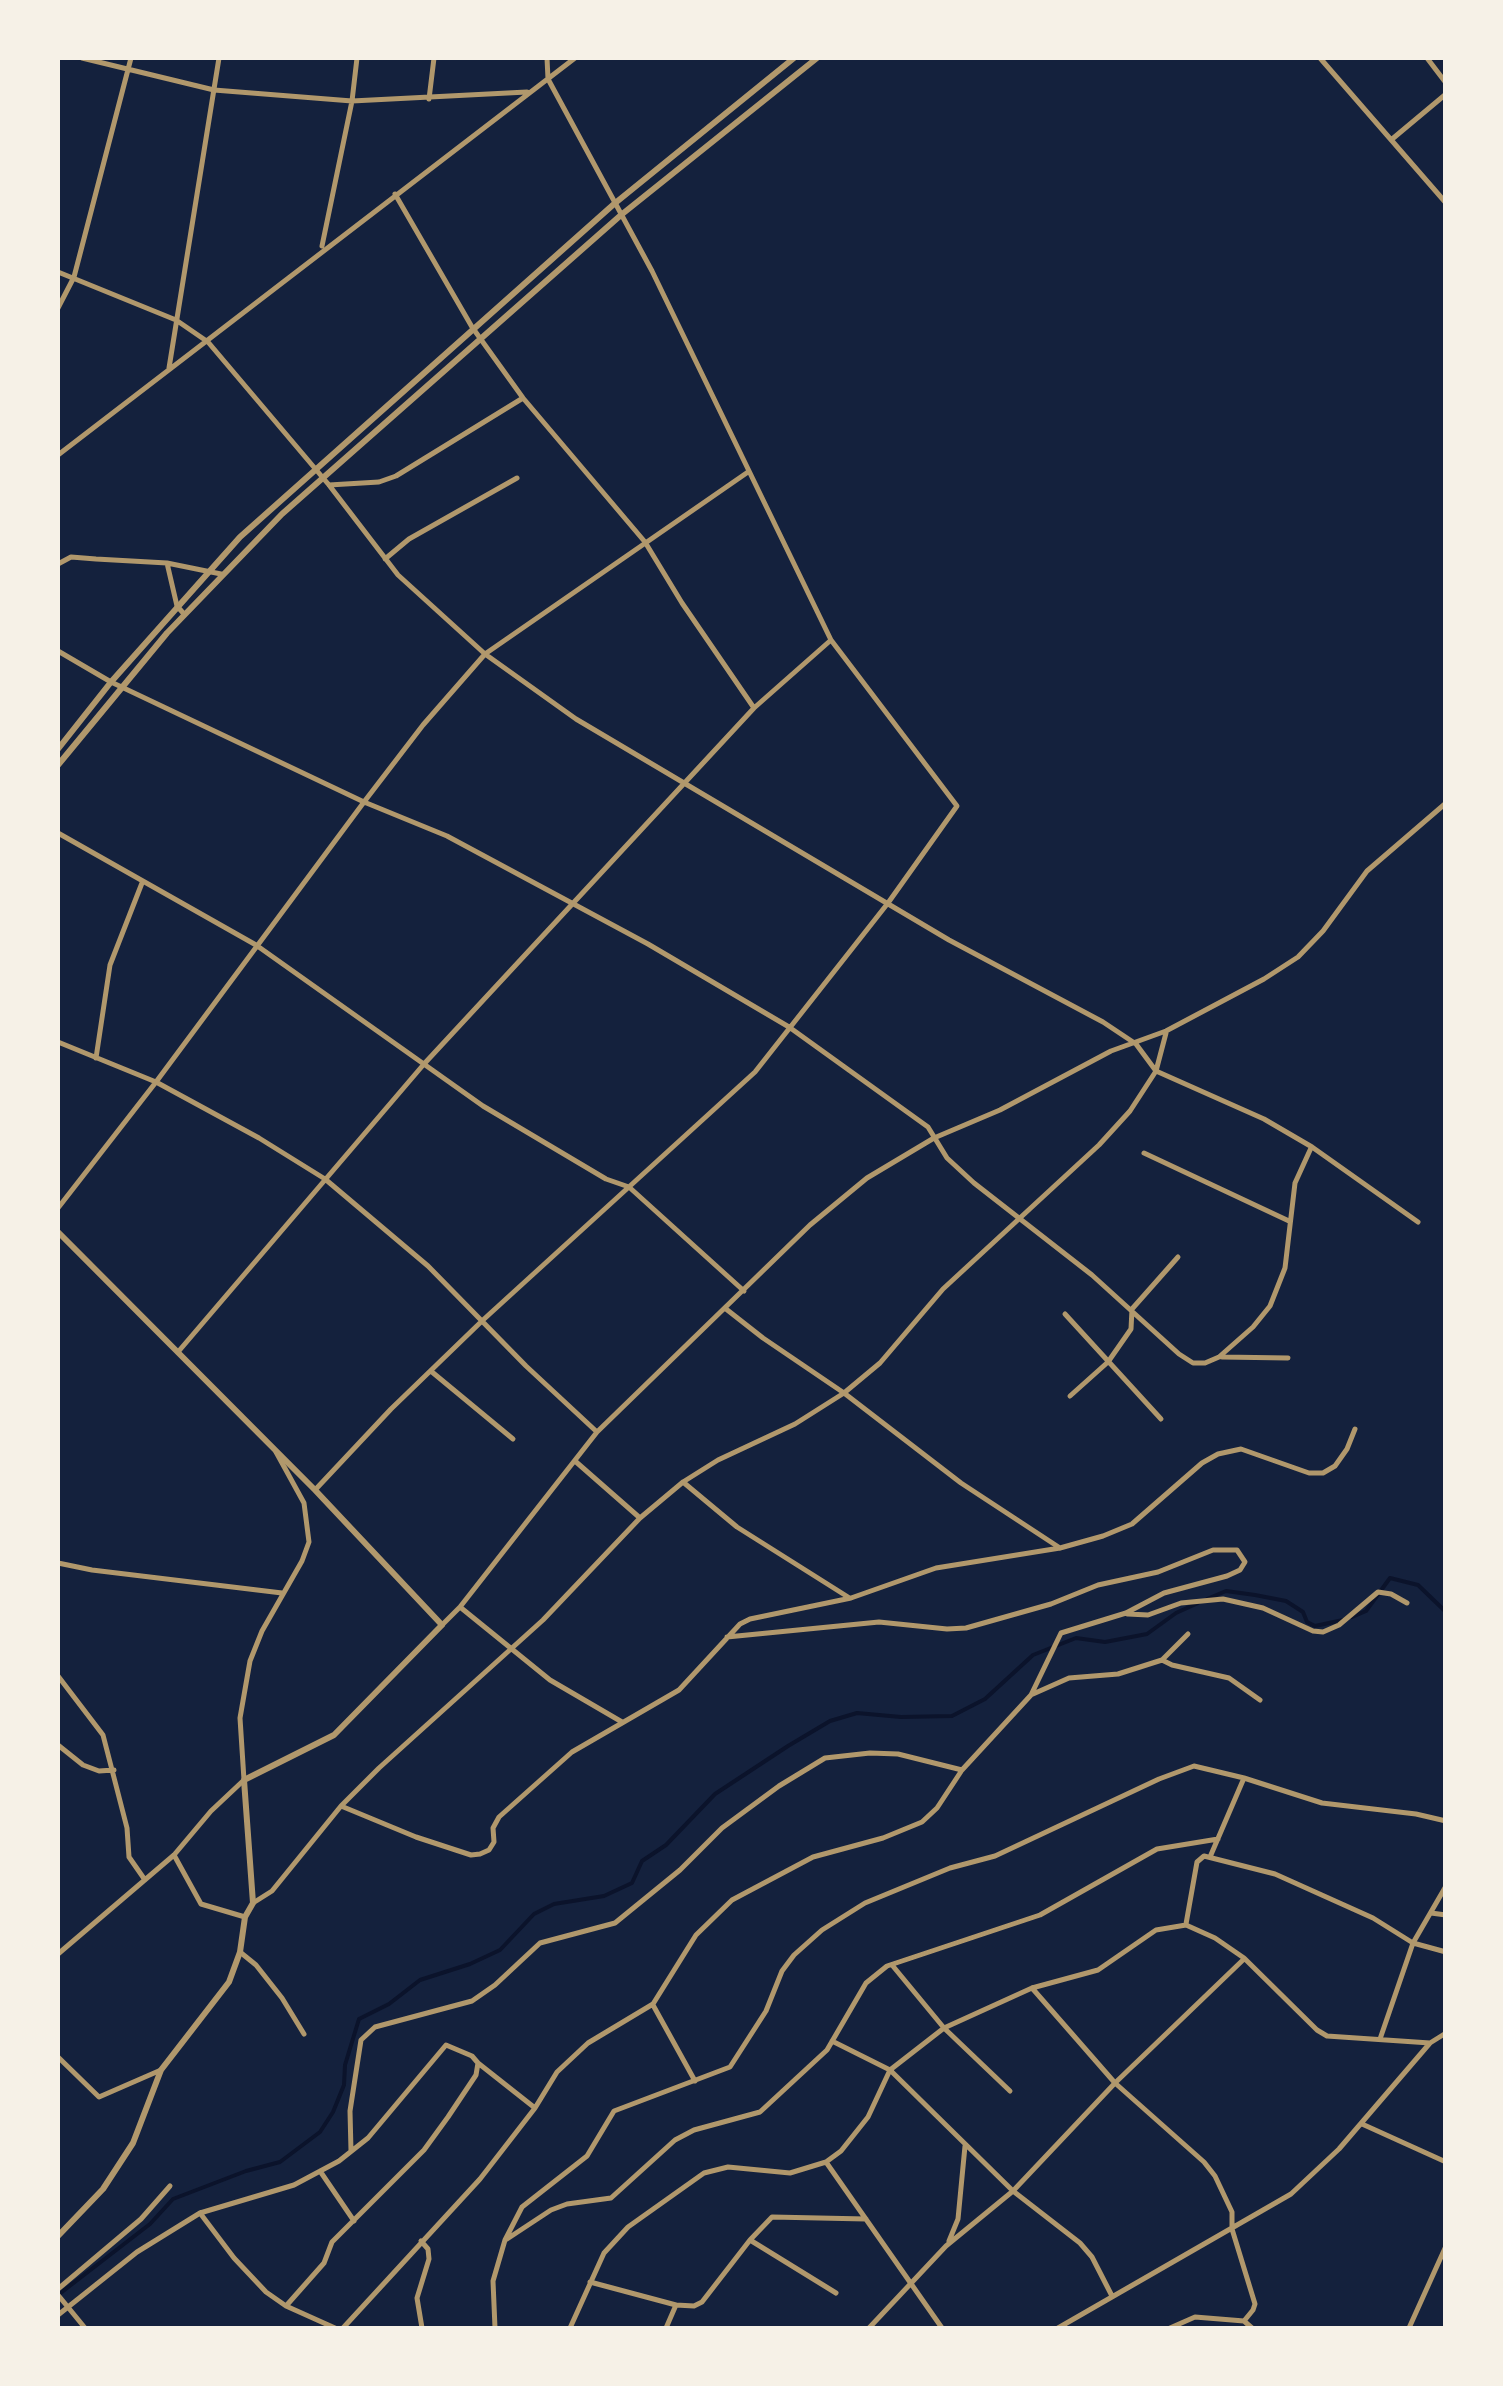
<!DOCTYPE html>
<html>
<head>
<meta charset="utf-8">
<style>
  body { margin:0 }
  #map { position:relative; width:1503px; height:2386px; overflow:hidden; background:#14213d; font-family:Commissioner,sans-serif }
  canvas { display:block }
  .frame { position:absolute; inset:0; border:60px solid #f6f1e7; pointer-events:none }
</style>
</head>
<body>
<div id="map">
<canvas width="1503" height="2386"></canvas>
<div class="frame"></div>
</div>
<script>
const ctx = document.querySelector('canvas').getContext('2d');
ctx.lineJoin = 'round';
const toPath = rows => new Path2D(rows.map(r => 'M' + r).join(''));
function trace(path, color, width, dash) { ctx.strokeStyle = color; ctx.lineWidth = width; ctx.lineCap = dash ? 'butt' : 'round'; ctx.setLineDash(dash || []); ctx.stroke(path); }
const stream = toPath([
  [1207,1599,1226,1591,1255,1595,1286,1601,1303,1612,1307,1622,1315,1626,1343,1620],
  [1352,1617,1366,1611,1390,1578,1418,1585,1446,1612],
  [58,2295,150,2224,173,2199,246,2171,280,2162,320,2132,333,2112,344,2085,345,2065,359,2019,389,2004,420,1980,470,1964,500,1950,534,1914,554,1904,604,1896,632,1883,642,1861,666,1845,715,1794,788,1746,830,1721,857,1713,901,1717,952,1716,985,1699,1033,1655,1076,1638,1105,1642,1147,1634,1176,1613,1198,1603]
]);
const minor = toPath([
  [82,58,214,90,352,101,527,92],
  [1320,58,1446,203],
  [1427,58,1446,83],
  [429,99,434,58],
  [1391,140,1446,94],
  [395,194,472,327,523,398,645,542,682,603,754,708],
  [322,246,352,101,357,58],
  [58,272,176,320,208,342,329,485,398,575,485,654,576,719,949,940,1103,1022,1136,1044,1156,1071,1264,1119,1312,1147,1418,1222],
  [58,308,74,277,131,58],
  [169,368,219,58],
  [58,455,575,58],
  [329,485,379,482,396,476,523,398],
  [385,559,409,539,517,478],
  [167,563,177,606,184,614],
  [58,564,71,557,96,559,167,563,221,574],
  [58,651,111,682,364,802,447,836,648,944,789,1027,928,1127,947,1158,974,1183,1092,1275,1179,1354,1193,1363,1205,1363,1219,1357,1253,1327,1270,1306,1285,1268,1295,1183,1311,1148],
  [58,833,256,945,483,1106,606,1179,629,1187,744,1291],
  [58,1042,156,1082,259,1138,325,1179,428,1266,526,1366,597,1432],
  [96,1058,110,965,142,883],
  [1144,1153,1289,1221],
  [58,1208,156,1082,364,802,423,725,485,654,748,472],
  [726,1309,763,1338,844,1393,961,1483,1060,1548],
  [1065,1314,1161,1419],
  [178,1352,424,1064,754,708,831,640],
  [1222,1357,1288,1358],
  [432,1372,513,1439],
  [1070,1396,1108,1362,1131,1329,1132,1309,1178,1257],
  [575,1461,640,1518],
  [683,1482,737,1527,848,1597],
  [315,1490,391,1409,483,1320,755,1072,888,903,957,806,831,640,652,271,548,79,547,58],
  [58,1563,92,1570,282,1593],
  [460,1607,550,1680,622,1722],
  [1128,1614,1148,1615,1181,1603,1223,1599,1263,1608,1313,1631,1323,1632,1339,1625,1378,1592,1391,1594,1407,1603],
  [442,1625,460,1607,597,1432,810,1225,867,1178,934,1138,1000,1110,1111,1051,1166,1031,1264,979,1298,957,1323,931,1367,871,1446,803],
  [1162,1660,1188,1634],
  [58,1676,103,1735,127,1828,129,1857,145,1880],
  [1033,1694,1069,1678,1118,1674,1162,1660,1172,1665,1229,1678,1260,1700],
  [58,1745,83,1765,99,1771,114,1770],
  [341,1806,416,1837,471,1855,480,1854,489,1850,494,1842,493,1828,499,1817,572,1752,679,1690,740,1624,750,1619,851,1598,936,1568,1060,1548,1103,1536,1132,1524,1202,1463,1218,1454,1241,1449,1309,1473,1323,1473,1335,1466,1347,1449,1355,1429],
  [174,1855,201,1904,245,1917],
  [1210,1857,1244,1778],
  [1446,1886,1413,1943,1446,1952],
  [253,1903,272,1891,341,1806,379,1768,543,1620,640,1518,683,1482,718,1460,795,1424,844,1393,880,1363,943,1289,1099,1145,1130,1111,1156,1071,1166,1033],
  [1431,1913,1446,1915],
  [1186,1924,1197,1862,1204,1856,1275,1874,1373,1918,1413,1943,1380,2039],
  [240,1952,256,1965,282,1998,304,2034],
  [58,1954,174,1855,211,1811,244,1780,240,1718,250,1661,262,1631,302,1561,309,1542,304,1503,276,1452],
  [892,1965,944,2028,1010,2091],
  [1032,1988,1115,2083,1204,2162,1215,2176,1232,2212,1232,2229,1255,2304,1253,2310,1244,2321,1195,2317,1170,2328],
  [653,2005,695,2081],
  [832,2041,890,2070,1013,2191,1080,2243,1092,2257,1112,2296],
  [58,2057,99,2097,161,2070],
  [478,2063,535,2108],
  [1362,2124,1446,2162],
  [351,2151,350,2111,361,2040,375,2027,472,2001,495,1985,540,1943,615,1923,680,1870,722,1828,779,1786,825,1758,870,1753,898,1754,962,1770],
  [826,2162,942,2328],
  [320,2171,354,2221],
  [200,2213,234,2258,266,2292,286,2306,335,2328],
  [507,2239,551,2210,567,2204,611,2198,675,2140,694,2130,760,2112,827,2050,866,1983,887,1966,1040,1915,1157,1849,1218,1839],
  [750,2240,772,2217,866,2219],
  [421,2241,428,2249,429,2259,417,2298,422,2328],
  [949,2241,958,2219,965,2146],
  [590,2282,676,2305],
  [58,2289,141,2219,170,2186],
  [58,2295,85,2328],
  [58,2315,137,2252,200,2213,294,2185,339,2161,368,2138,446,2045,472,2056,478,2063,476,2075,448,2117,424,2150,332,2242,324,2263,286,2306],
  [1244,2321,1252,2328],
  [343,2328,480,2179,535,2108,557,2072,588,2043,653,2004,696,1935,732,1900,813,1857,883,1838,922,1822,937,1808,962,1770,1031,1695,1061,1633,1126,1613,1164,1593,1227,1576,1240,1570,1245,1562,1237,1550,1213,1550,1158,1572,1098,1585,1051,1604,966,1628,947,1629,879,1622,727,1637],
  [495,2328,493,2281,505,2240,522,2207,587,2156,614,2111,730,2067,766,2011,782,1971,794,1955,822,1930,865,1903,950,1868,995,1856,1159,1779,1194,1766,1244,1778,1322,1803,1416,1814,1446,1821],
  [570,2328,604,2253,628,2227,704,2173,728,2167,790,2173,826,2162,841,2151,868,2117,890,2070,944,2028,1032,1988,1098,1970,1156,1930,1186,1925,1215,1938,1244,1958,1317,2030,1327,2036,1430,2043],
  [666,2328,676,2305,694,2306,702,2302,750,2240,836,2293],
  [869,2328,946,2246,1013,2191,1115,2083,1244,1959],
  [1058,2328,1291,2194,1339,2149,1430,2043,1446,2033],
  [1409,2328,1446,2246]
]);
const tertiary = toPath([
  [58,749,111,682,240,537,614,204,794,58],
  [58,765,167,633,282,514,621,215,817,58],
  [58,1232,315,1490,442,1625,334,1735,244,1780,253,1903,245,1917,240,1952,229,1982,161,2070,133,2143,103,2189,58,2236]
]);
trace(stream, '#0b132b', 4);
trace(minor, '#b1986c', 5);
trace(tertiary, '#b1986c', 6);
</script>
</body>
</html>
